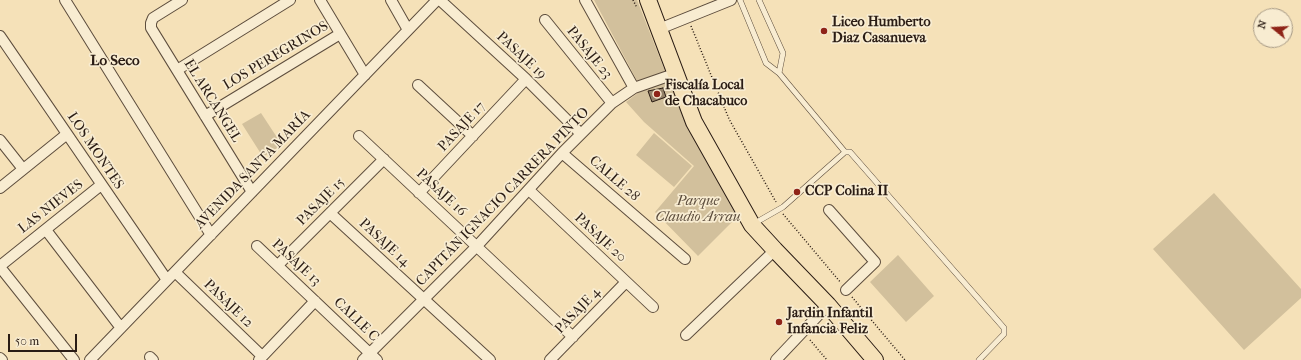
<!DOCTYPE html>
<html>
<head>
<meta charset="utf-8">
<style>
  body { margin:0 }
  #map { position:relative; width:1301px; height:360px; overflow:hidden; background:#f5e1b8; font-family:"IM FELL French Canon",serif }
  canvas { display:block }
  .north { position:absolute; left:1253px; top:8px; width:40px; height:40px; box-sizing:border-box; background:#f8ecd1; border:1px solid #a69985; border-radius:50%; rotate:288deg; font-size:11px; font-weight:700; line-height:16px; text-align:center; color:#2a1c14 }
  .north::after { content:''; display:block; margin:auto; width:14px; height:18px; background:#8f2418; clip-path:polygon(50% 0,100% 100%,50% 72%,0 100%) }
  .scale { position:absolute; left:8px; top:334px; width:69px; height:18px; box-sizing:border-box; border:2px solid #2a1c14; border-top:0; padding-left:5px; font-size:12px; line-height:14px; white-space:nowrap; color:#2a1c14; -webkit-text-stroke:3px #f8ecd1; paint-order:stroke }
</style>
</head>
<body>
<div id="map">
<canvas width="1301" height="360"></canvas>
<div class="north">N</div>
<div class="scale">50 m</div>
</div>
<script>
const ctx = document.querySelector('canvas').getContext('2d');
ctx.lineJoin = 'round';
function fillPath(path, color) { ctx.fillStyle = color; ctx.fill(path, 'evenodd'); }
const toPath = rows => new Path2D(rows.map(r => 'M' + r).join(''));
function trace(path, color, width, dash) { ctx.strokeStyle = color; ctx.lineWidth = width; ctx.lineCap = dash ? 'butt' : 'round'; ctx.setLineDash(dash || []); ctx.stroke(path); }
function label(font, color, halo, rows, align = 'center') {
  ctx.font = font + ' "IM FELL French Canon",serif'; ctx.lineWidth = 3.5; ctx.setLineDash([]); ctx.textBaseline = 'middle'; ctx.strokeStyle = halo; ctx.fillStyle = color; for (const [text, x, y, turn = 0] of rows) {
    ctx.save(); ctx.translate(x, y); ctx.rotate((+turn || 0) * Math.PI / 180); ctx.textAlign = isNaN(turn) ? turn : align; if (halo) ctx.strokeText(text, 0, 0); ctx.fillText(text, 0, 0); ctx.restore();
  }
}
const green = toPath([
  [594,0,637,0,687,127,738,216,698,256,655,212,694,166,644,122,626,102,642,90],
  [261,113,282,145,263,157,242,124],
  [654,133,692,166,674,187,636,155],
  [1214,193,1301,289,1301,298,1244,350,1153,249],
  [898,255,934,296,906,322,870,282]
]);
const building = toPath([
  [663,88,666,97,652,102,648,91,663,88]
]);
const path = toPath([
  [633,0,637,8],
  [691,26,729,119,776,202],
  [783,214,841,283],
  [852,297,905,360],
  [810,340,827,360]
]);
const service = toPath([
  [740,0,766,63,779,73],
  [759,0,783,53,779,73,845,152],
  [755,223,783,207,845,152,850,152,1004,328,1004,334,979,360]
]);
const minor = toPath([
  [65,0,211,235],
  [182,0,153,18,151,23,151,28,252,192],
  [320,0,365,75],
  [391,0,408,30],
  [440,0,526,79,581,134],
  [585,0,634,88],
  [545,20,612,103],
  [659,29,731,0],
  [0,36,167,280],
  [177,70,290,0],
  [418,85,473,136],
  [205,116,340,34],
  [359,136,573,337],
  [0,140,23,169],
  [562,153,685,259],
  [0,188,67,134],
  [529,190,653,307],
  [419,193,526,79],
  [829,210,875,262,846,290],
  [330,213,490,360],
  [46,230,121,328],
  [257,246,377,360],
  [278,265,384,159],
  [0,266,101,185],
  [0,267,74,360],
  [175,272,262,356],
  [686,335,775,250],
  [150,357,153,360],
  [0,358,2,360],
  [90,360,437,0],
  [259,360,315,301],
  [363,360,477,246,562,153,612,103,634,88,677,73],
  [550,360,626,282],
  [776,360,828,305]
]);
const primary = toPath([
  [648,0,694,122,752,225,775,250,828,305,875,360]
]);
const markers = [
  [824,31,4,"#8f2418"],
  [657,94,4,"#8f2418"],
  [797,192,4,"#8f2418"],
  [779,322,4,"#8f2418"]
];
const poiNames = [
  ["Liceo Humberto",832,23],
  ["Diaz Casanueva",832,39],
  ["Fiscalía Local",665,86],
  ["de Chacabuco",665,102],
  ["CCP Colina II",805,192],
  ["Jardin Infantil",787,314],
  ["Infancia Feliz",787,330]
];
const streetNames = [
  ["PASAJE 23",589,53,51],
  ["LOS PEREGRINOS",276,56,-31],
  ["PASAJE 19",521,56,43],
  ["EL ARCANGEL",212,101,58],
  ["PASAJE 17",462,127,-47],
  ["LOS MONTES",95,151,56],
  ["AVENIDA SANTA MARÍA",253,170,-46],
  ["CALLE 28",614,179,41],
  ["PASAJE 16",441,193,43],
  ["CAPITÁN IGNACIO CARRERA PINTO",503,197,-46],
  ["PASAJE 15",321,202,-45],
  ["LAS NIEVES",51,207,-38],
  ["PASAJE 20",600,238,43],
  ["PASAJE 14",384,243,43],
  ["PASAJE 13",296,263,43],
  ["PASAJE 12",228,304,44],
  ["PASAJE 4",578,311,-46],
  ["CALLE C",356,320,44]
];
const parkNames = [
  ["Parque",698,202],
  ["Claudio Arrau",698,218]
];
const neighbourhoodNames = [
  ["Lo Seco",115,61]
];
fillPath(green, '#d2c09c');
fillPath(building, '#948269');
trace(building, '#2a1c14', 1);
trace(service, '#5d4d3d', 6);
trace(minor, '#5d4d3d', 12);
trace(primary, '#2a1c14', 18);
trace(path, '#2a1c14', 1.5, [1, 2]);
trace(service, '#f8ecd1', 5);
trace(minor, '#f8ecd1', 10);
trace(primary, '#f5e1b8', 16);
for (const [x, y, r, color] of markers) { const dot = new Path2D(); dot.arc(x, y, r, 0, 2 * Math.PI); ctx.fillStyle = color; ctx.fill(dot); trace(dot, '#f8ecd1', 1.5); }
label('bold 14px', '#2a1c14', '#f8ecd1', poiNames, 'left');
label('14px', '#2a1c14', '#f8ecd1', streetNames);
label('italic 14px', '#5c4d3d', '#f8ecd1', parkNames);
label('bold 15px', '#2a1c14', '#f8ecd1', neighbourhoodNames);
</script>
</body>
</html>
